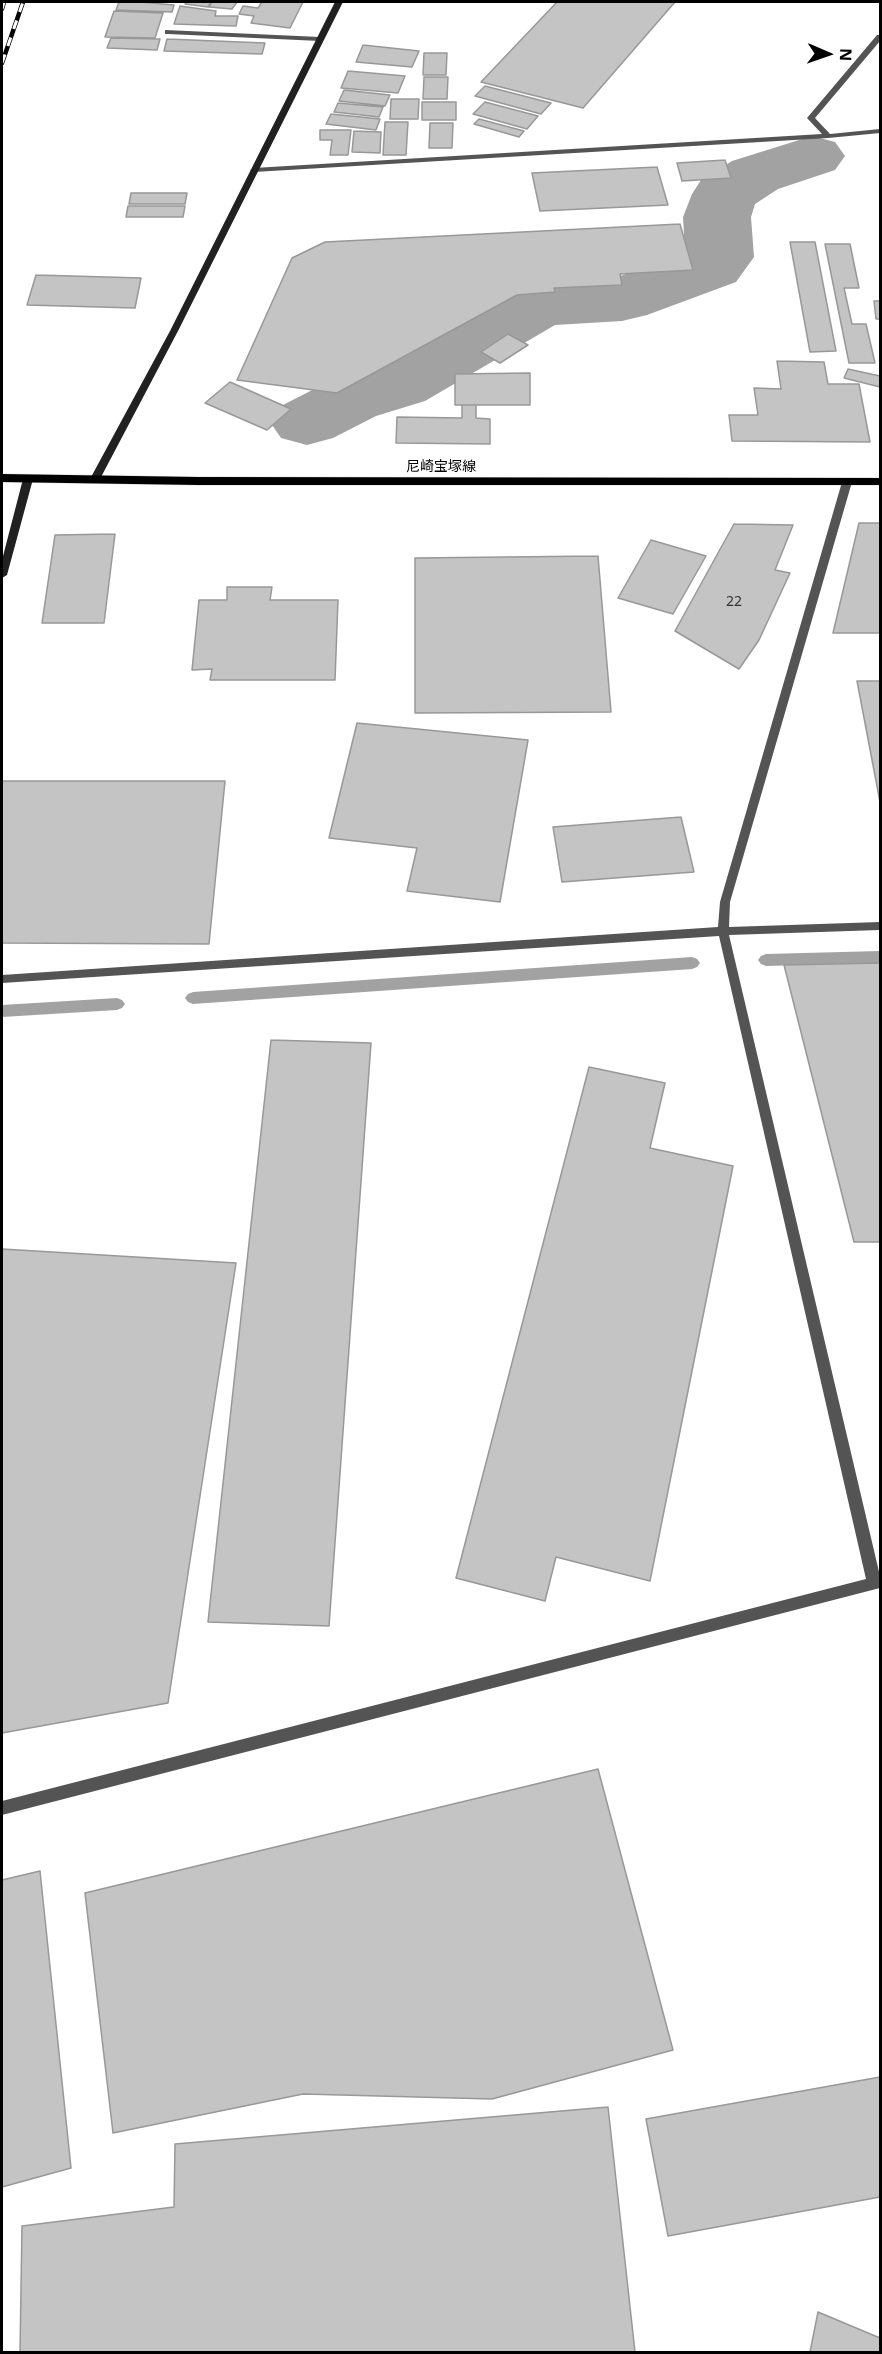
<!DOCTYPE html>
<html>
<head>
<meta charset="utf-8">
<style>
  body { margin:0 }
  #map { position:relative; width:882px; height:2354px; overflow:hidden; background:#fff; font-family:"Noto Sans",sans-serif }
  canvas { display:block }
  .frame { position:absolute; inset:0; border:3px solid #000; pointer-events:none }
  .north { position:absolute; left:798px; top:24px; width:60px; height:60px; -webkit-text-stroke:4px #fff; paint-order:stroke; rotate:92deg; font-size:16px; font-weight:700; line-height:24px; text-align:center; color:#000 }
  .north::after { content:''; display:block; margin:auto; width:21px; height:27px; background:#000; clip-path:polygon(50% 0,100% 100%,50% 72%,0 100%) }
</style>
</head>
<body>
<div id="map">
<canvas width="882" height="2354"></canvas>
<div class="frame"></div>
<div class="north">N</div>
</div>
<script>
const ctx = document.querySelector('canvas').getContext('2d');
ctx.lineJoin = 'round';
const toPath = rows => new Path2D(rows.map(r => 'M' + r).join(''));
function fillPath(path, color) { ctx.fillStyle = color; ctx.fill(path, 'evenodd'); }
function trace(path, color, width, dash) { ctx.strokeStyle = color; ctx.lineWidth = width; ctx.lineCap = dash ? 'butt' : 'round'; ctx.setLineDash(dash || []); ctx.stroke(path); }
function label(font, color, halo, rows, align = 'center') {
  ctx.font = font + ' "Noto Sans","Noto Sans JP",sans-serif'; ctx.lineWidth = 6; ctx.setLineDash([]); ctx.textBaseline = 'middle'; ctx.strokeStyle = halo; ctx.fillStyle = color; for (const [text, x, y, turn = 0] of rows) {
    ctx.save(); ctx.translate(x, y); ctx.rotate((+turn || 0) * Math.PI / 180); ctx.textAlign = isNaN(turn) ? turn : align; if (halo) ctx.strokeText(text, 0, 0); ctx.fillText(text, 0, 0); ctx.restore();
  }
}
const stream = toPath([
  [880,951,880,963,766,966,761,964,758,960,761,956,766,954,880,951],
  [692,957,697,959,700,963,697,967,692,969,193,1004,188,1002,185,998,188,994,193,992,692,957],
  [117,998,122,1000,125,1004,122,1008,117,1010,2,1017,2,1005,117,998]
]);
const river = toPath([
  [812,136,835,142,845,156,835,170,778,189,755,204,751,217,754,257,736,282,647,315,622,321,555,325,425,401,376,416,333,438,307,445,281,438,270,422,281,406,324,384,373,369,514,290,539,284,612,279,685,253,683,217,692,194,701,180,732,161,812,136]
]);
const building = toPath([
  [119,2,140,2,174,5,172,12,116,10,119,2],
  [187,2,211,2,208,7,185,4,187,2],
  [212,2,237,2,232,9,209,7,212,2],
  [262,2,303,2,290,28,251,23,254,16,239,14,243,6,258,8,262,2],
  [557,2,675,2,583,108,481,82,557,2],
  [180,6,216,11,215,16,238,16,236,26,174,24,180,6],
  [114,11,163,13,155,38,105,37,114,11],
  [111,38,160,39,157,50,107,48,111,38],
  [167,39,265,43,262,54,164,51,167,39],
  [363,45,419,51,412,67,356,62,363,45],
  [424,53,447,53,446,75,423,75,424,53],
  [348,71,405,76,398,93,341,88,348,71],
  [424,77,448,77,447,99,423,99,424,77],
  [485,86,551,103,541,114,475,96,485,86],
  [344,90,390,95,385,106,339,101,344,90],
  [391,99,419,99,418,119,390,119,391,99],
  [422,102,456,102,456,120,422,120,422,102],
  [485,102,538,116,527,129,473,114,485,102],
  [338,103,383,107,379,117,334,112,338,103],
  [331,114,380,119,376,130,326,124,331,114],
  [479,119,524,131,519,137,474,124,479,119],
  [385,122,408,122,406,155,383,155,385,122],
  [430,123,453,123,452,148,429,148,430,123],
  [320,130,351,130,348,155,330,155,332,140,320,140,320,130],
  [354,131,381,132,380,153,352,152,354,131],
  [725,160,731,178,682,181,677,163,725,160],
  [657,167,668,205,540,211,532,173,657,167],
  [131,193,187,193,185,204,129,204,131,193],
  [128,206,185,206,183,217,126,217,128,206],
  [680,224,693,270,620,274,622,285,554,288,555,292,517,295,337,393,237,380,292,258,325,242,680,224],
  [790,242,815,242,836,351,810,352,790,242],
  [825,244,850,244,859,288,844,288,852,324,866,324,875,363,849,363,825,244],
  [36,275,141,278,135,308,27,305,36,275],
  [874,301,880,301,880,319,876,319,874,301],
  [508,334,528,345,500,363,481,352,508,334],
  [777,361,824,362,828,384,859,384,870,442,732,441,729,415,758,415,754,388,781,389,777,361],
  [848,369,880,376,880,387,844,378,848,369],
  [530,373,530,405,455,405,455,374,530,373],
  [230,382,291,409,267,430,205,403,230,382],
  [462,405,476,405,476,418,490,419,490,444,396,443,397,417,462,418,462,405],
  [859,523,880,523,880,633,833,633,859,523],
  [734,524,793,525,775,570,790,573,759,640,739,669,675,631,734,524],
  [115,534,104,623,42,623,55,535,115,534],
  [651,540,706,556,673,614,618,598,651,540],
  [598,556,611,712,415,713,415,558,598,556],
  [227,587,272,587,270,600,338,600,335,680,210,680,212,669,192,670,199,600,227,600,227,587],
  [857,681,880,681,880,802,857,681],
  [357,723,528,740,500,902,407,891,417,848,329,838,357,723],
  [2,781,225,781,209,944,2,943,2,781],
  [681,817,694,872,562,882,553,827,681,817],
  [880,963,880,1242,854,1242,784,965,880,963],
  [271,1040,371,1043,329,1626,208,1622,271,1040],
  [589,1067,665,1083,650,1148,733,1166,650,1581,556,1557,545,1601,456,1578,589,1067],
  [2,1249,236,1263,168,1703,2,1733,2,1249],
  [598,1769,673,2050,492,2099,303,2094,113,2133,85,1893,598,1769],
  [40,1871,71,2168,2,2187,2,1880,40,1871],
  [880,2077,880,2197,668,2236,646,2119,880,2077],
  [608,2107,635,2352,20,2352,22,2226,174,2207,175,2144,608,2107],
  [818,2312,880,2338,880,2352,810,2352,818,2312]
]);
const lane = toPath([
  [165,30,320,37,324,39,320,41,168,34,165,34,165,30]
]);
const street = toPath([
  [877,35,880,35,880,41,815,118,830,134,880,129,880,133,828,138,254,172,250,170,254,168,822,134,807,118,877,35],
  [847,479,852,482,730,902,729,927,880,922,880,930,729,935,880,1576,880,1588,2,1815,2,1801,866,1579,719,936,2,983,2,975,718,927,720,902,842,482,847,479]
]);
const secondary = toPath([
  [335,2,343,2,178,331,100,479,95,482,92,481,90,479,170,331,335,2],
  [28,476,33,479,7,575,2,578,2,560,23,479,28,476]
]);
const primary = toPath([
  [2,474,198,477,880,478,880,485,198,485,2,482,2,474]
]);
const rail = toPath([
  [2,9,4,2],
  [2,63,23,2]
]);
const farStreetnames = [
  ["尼崎宝塚線",441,467]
];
const numberNames = [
  ["22",734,602]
];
fillPath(stream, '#a2a2a2');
fillPath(river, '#a2a2a2');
fillPath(building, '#c4c4c4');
trace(building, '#989898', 1.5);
trace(primary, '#dbdbdb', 1);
fillPath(lane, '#545454');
fillPath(street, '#545454');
fillPath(secondary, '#212121');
fillPath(primary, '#000');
trace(rail, '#000', 4.5);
trace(rail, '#fff', 3, [9]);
label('14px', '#000', '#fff', farStreetnames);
label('14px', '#313131', null, numberNames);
</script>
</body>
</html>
